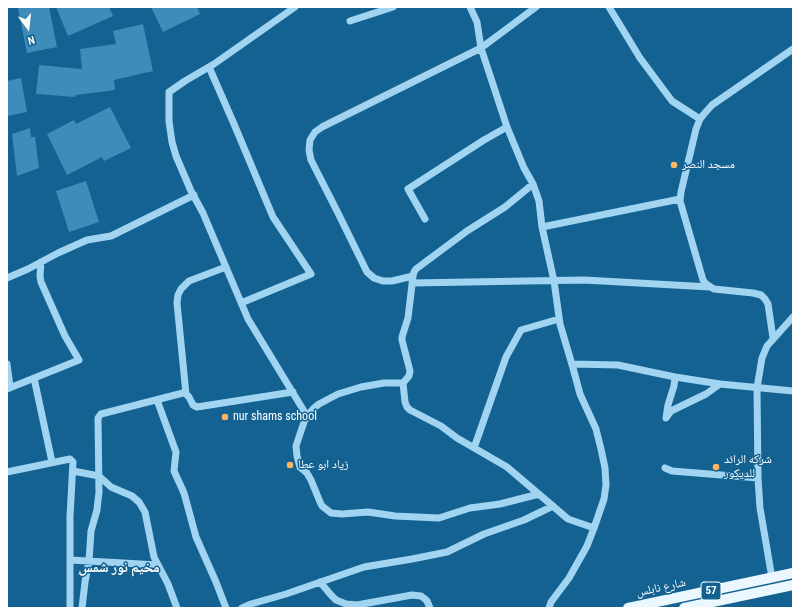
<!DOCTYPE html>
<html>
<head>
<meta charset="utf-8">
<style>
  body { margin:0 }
  #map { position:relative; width:800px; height:615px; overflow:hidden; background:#146291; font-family:"Roboto Condensed",sans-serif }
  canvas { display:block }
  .frame { position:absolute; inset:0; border:8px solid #fff; pointer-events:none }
  .north { position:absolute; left:8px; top:8px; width:40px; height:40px; -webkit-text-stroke:3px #146291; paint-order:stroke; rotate:165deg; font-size:11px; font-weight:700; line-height:16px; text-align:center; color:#fff }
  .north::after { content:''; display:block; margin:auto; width:14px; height:18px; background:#fff; clip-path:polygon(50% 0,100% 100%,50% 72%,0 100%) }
</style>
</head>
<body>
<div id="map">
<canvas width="800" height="615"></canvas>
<div class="frame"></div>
<div class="north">N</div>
</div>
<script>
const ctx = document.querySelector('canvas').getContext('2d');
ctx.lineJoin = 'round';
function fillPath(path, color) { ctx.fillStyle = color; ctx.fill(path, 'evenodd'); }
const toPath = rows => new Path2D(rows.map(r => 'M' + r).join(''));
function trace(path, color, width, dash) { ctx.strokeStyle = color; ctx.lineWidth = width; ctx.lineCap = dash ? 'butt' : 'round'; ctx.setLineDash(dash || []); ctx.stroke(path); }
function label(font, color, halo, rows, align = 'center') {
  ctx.font = font + ' "Roboto Condensed","Noto Naskh Arabic",sans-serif'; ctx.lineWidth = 3; ctx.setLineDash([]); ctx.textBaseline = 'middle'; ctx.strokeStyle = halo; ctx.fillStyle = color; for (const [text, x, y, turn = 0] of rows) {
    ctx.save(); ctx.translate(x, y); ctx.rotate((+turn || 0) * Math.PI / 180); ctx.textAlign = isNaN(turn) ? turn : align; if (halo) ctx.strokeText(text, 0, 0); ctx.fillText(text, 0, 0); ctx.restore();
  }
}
const building = toPath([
  [23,7,49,7,57,47,27,53,18,8],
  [56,7,109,7,113,16,68,36],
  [151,7,197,7,200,14,163,32],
  [143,24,153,71,114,80,115,90,76,95,75,97,36,94,39,65,82,69,80,49,116,44,113,31],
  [21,78,27,112,7,116,7,81],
  [110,107,131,148,104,161,102,157,67,175,47,134,74,120,76,124],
  [30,128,31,137,35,137,39,168,17,176,12,134],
  [86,181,99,222,69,232,56,191]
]);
const minor = toPath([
  [295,7,214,64,185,81,172,90,169,92,169,121,172,142,176,156,191,191,203,213,248,319,307,416],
  [470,7,477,22,481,48,507,127,524,168,533,184,539,201,542,227,554,281,560,324,573,368,580,394,596,429,601,449,605,468,606,485,604,499,594,528,587,546,569,578,551,602,549,608],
  [609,7,640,58,672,101,700,119,696,129,681,192,680,201,703,280,706,284,714,289,753,293,761,295,765,299,768,304,773,338],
  [350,21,393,7],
  [209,67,234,124,273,217,311,274,241,303],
  [700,119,704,114,712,105,793,49],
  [425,219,408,189,484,140,507,127],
  [542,227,680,199],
  [413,276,392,281,383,281,374,278,367,272,338,213,311,160,309,150,310,140,315,132,322,127,481,48,536,7],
  [7,278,28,269,58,253,87,240,111,236,194,195],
  [412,283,584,280,710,287],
  [7,364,10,387],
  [572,364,618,365,675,377,720,384,793,391],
  [675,377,674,386,668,405,666,418,671,411,706,394,720,384],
  [34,378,52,462],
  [403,383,409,376,410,371,402,340,402,337,408,318,413,276,414,272,416,269,467,231,505,207,533,184],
  [7,389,79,360,65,336,41,282,40,276,41,262],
  [186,394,177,303,178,295,181,289,189,281,226,267],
  [157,400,176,452,174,471,184,493,196,537,216,582,226,608],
  [474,448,506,357,521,330,559,319],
  [665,468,672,471,758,478],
  [73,471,99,476,111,487,132,496,139,502,145,512,154,557,168,584,177,608],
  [7,472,70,459,73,462,70,516,70,608],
  [539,494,500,504,470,508,439,518,395,516,368,512,342,514,331,513,322,506,320,502,311,480,307,473,300,467,297,456,296,446,304,422,307,416,314,408,319,404,338,394,361,387,384,383,403,383,405,402,407,407,410,410,441,426,457,438,507,467,568,519,594,528],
  [70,560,158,565],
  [772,578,760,508,758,478,757,388,762,358,767,346,793,317],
  [320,582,331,595,336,600,346,604,357,605,412,595,421,596,425,599,427,601,430,608],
  [82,608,85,582,89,561,91,531,97,510,98,500,99,493,98,418,101,414,183,393,186,394,189,397,193,405,197,407,293,392],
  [242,608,251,604,286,594,364,567,412,559,447,552,484,534,524,520,553,506]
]);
const major = toPath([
  [628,608,793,573],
  [684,608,793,585]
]);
const markers = [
  [674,165,4,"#ffb561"],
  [225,417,4,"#ffb561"],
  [290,465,4,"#ffb561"],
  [716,467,4,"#ffb561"]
];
const shields = [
  [711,591,20]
];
const shieldNames = [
  ["57",711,591]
];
const poiNames = [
  ["مسجد النصر",682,165],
  ["nur shams school",233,417],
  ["شركه الرائد",724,460],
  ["للديكور",724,474],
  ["زياد ابو عطا",298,465]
];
const streetNames = [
  ["شارع نابلس",661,588,-12]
];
const quarterNames = [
  ["ِمخيم نور شمس",119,568]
];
fillPath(building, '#3d8cb9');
trace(minor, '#a1d4f1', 7);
trace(major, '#ebf7ff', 10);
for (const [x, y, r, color] of markers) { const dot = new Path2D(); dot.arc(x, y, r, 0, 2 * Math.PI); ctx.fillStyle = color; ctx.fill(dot); trace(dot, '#146291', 1.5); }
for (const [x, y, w] of shields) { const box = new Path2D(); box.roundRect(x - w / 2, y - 9, w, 18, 3); ctx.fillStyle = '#146291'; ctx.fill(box); trace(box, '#fff', 1); }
label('bold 11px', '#fff', null, shieldNames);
label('12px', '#fff', '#146291', poiNames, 'left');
label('12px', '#fff', '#146291', streetNames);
label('bold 14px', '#fff', '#146291', quarterNames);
</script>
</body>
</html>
